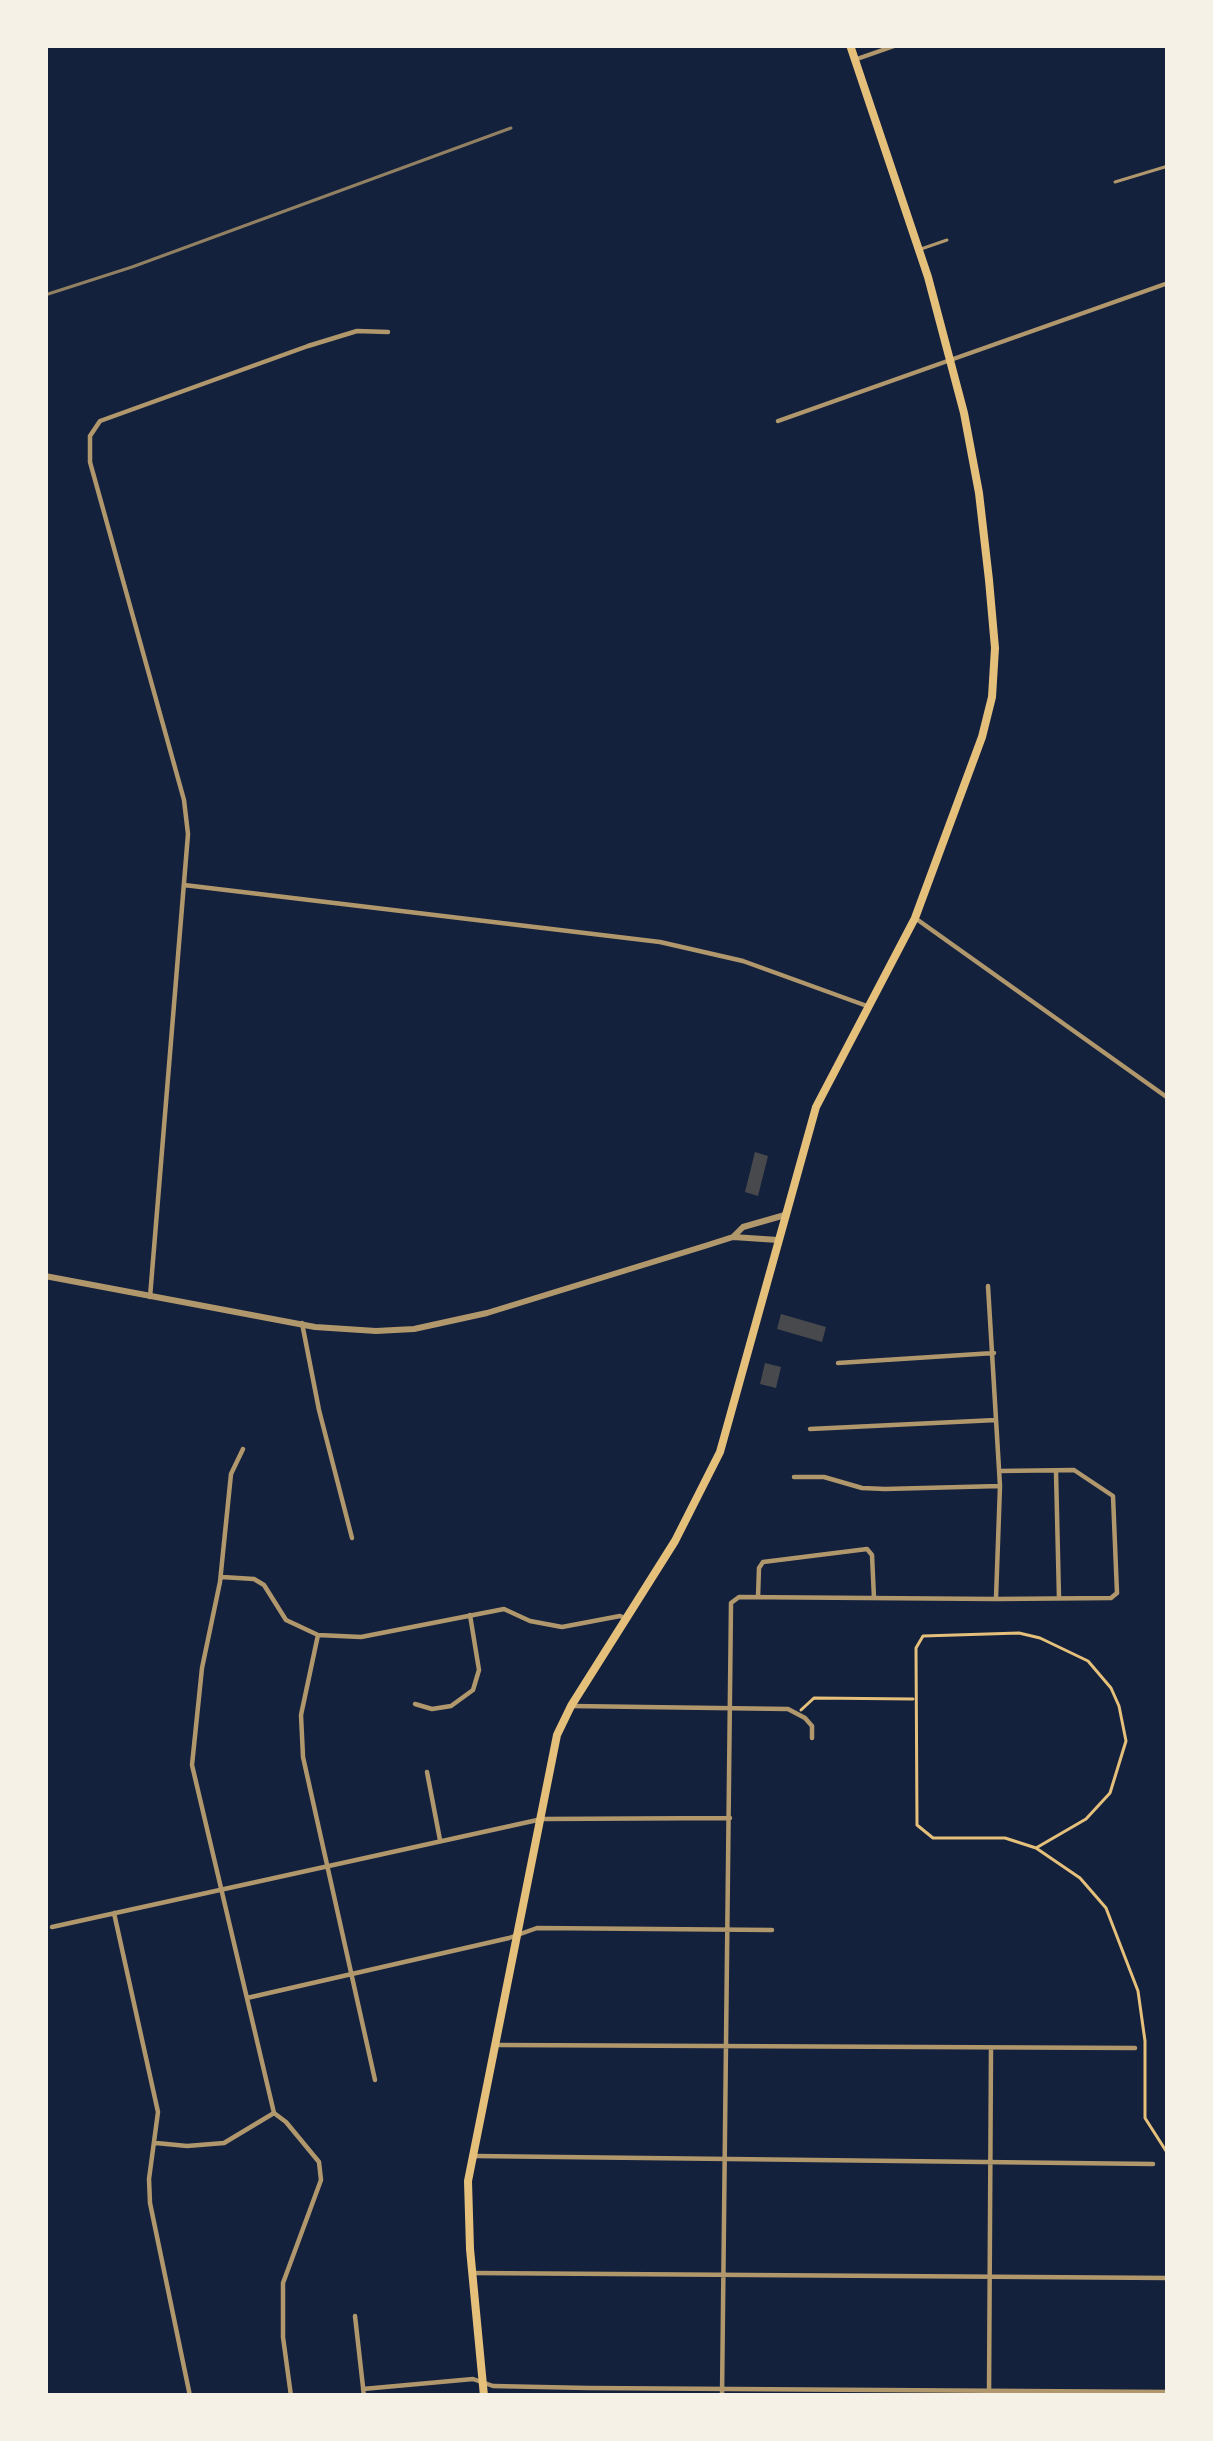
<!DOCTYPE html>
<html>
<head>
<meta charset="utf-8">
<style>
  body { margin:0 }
  #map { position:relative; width:1213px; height:2441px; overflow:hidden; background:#14213d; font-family:Arial,sans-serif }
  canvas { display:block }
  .frame { position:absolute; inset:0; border:48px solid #f6f1e7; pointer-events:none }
</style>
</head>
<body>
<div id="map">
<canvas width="1213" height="2441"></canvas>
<div class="frame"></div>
</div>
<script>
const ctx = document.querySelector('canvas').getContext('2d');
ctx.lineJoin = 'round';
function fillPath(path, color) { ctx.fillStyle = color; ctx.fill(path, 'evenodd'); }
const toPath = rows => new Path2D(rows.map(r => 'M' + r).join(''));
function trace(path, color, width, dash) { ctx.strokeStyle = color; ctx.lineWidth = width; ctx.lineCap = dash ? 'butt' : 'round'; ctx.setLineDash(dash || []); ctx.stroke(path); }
const building = toPath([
  [755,1152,768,1156,758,1196,745,1192],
  [781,1314,826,1327,822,1342,777,1329],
  [765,1363,781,1367,776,1388,760,1384]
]);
const path = toPath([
  [801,1710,814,1698,913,1699],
  [1036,1848,1086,1819,1110,1793,1126,1741,1119,1706,1111,1688,1088,1661,1040,1638,1019,1633,923,1636,916,1648,917,1825,933,1838,1005,1838,1036,1848,1080,1878,1106,1908,1138,1991,1145,2041,1145,2118,1168,2154]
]);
const service = toPath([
  [1115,182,1168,166],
  [921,249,947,240]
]);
const minor = toPath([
  [854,60,897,45],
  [778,421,1168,283],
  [184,885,660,942,743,961,867,1006],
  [915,918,1168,1098],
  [988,1286,1000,1486,996,1598],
  [150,1297,188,834,184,800,90,462,90,436,100,421,308,346,357,331,388,332],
  [302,1323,319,1410,352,1538],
  [838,1363,994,1353],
  [810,1429,996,1420],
  [243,1449,231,1474,220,1582,202,1668,192,1765,274,2113,286,2122,319,2162,321,2180,283,2283,283,2337,291,2396],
  [1056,1472,1059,1598],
  [794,1477,824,1477,862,1488,885,1489,1000,1486],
  [222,1577,254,1579,264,1585,286,1620,318,1635,361,1637,504,1609,530,1621,562,1627,620,1616,627,1619],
  [758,1597,759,1568,763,1562,867,1549,872,1555,874,1598],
  [318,1635,301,1715,303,1757,375,2080],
  [415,1704,432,1709,451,1706,473,1690,479,1670,470,1615],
  [571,1706,788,1709,805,1718,812,1726,812,1738],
  [427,1772,440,1840],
  [114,1913,158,2112,149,2179,150,2203,190,2396],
  [52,1927,542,1819,730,1818],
  [247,1998,509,1938,537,1928,772,1930],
  [499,2045,1135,2048],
  [156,2143,187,2146,224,2143,274,2113],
  [475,2156,1153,2164],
  [473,2273,1168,2278],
  [355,2316,364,2396],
  [363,2389,473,2379,493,2386,588,2388,1168,2392],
  [722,2396,731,1603,739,1597,996,1599,1111,1598,1117,1593,1113,1496,1074,1470,999,1471],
  [989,2396,991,2048]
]);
const tertiary = toPath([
  [733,1237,778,1240],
  [45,1276,315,1327,376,1331,414,1329,487,1313,708,1245,733,1237,743,1227,785,1215]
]);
const secondary = toPath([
  [484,2396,470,2249,468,2181,557,1735,571,1706,675,1541,720,1452,816,1107,915,918,982,737,992,697,995,648,989,580,979,493,964,413,928,277,850,45]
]);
const rail = toPath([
  [45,295,132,267,511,128]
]);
fillPath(building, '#48494c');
trace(path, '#e5c07b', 3);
trace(service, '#b1986c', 3);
trace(minor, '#b1986c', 4.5);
trace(tertiary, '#b1986c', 6);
trace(secondary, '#e5c07b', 8);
trace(rail, '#918062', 3);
</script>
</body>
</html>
